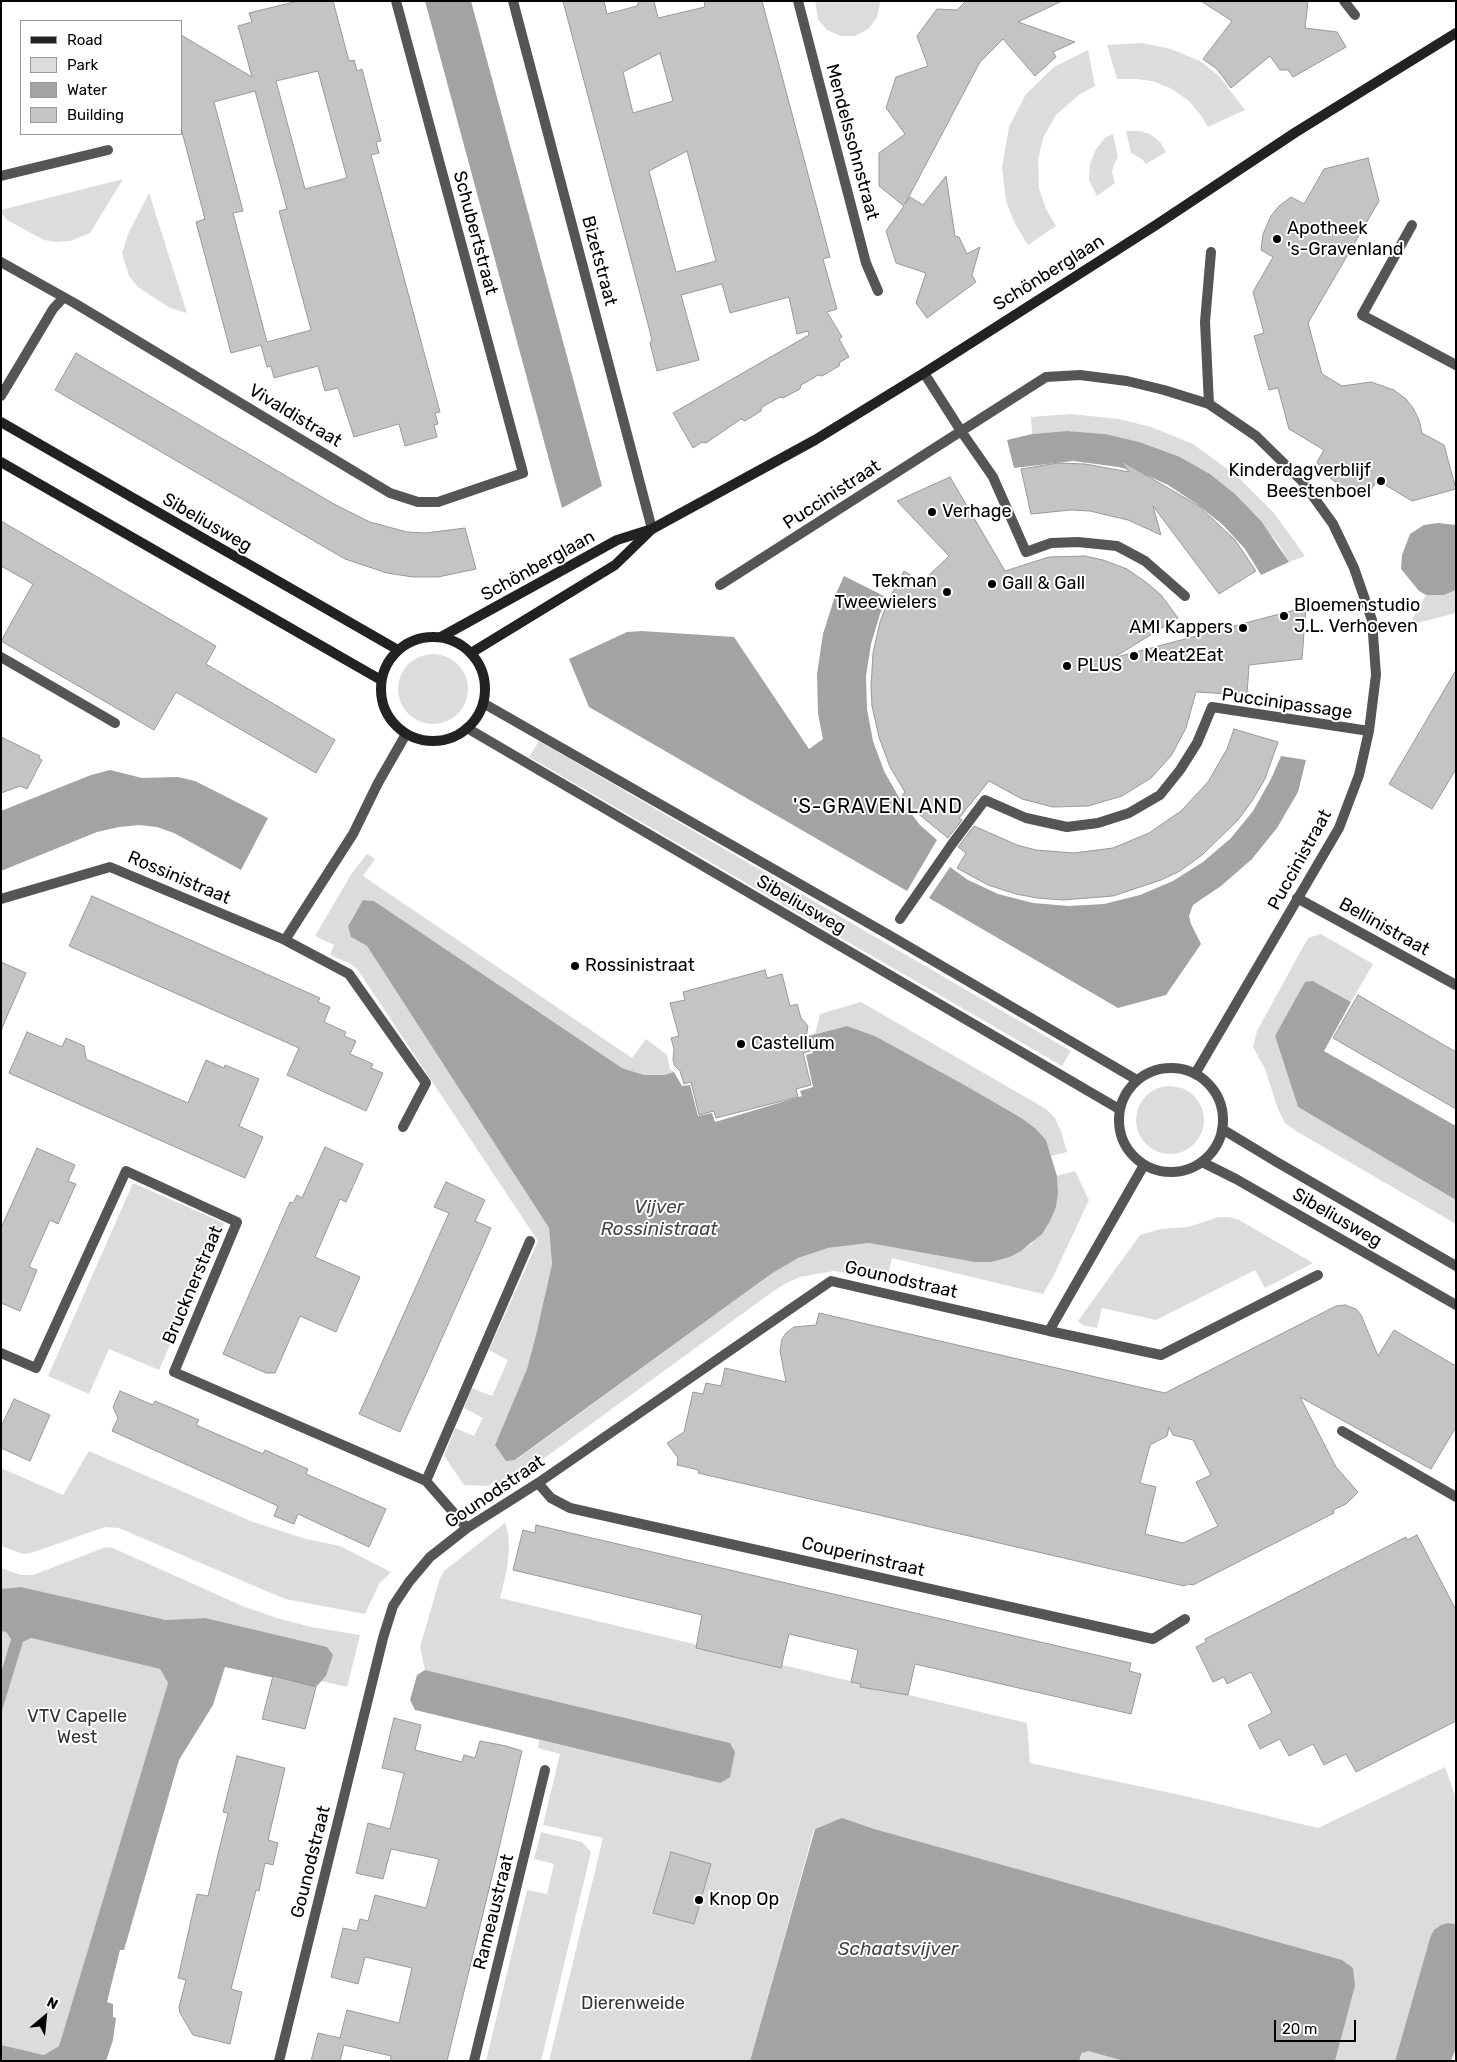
<!DOCTYPE html>
<html>
<head>
<meta charset="utf-8">
<style>
  body { margin:0 }
  #map { position:relative; width:1457px; height:2062px; overflow:hidden; background:#fff; font-family:Rubik,sans-serif }
  canvas { display:block }
  .frame { position:absolute; inset:0; border:2px solid #000; pointer-events:none }
  .legend { position:absolute; left:20px; top:20px; width:162px; height:115px; box-sizing:border-box; background:#fff; border:1px solid #999; margin:0; padding:6px 9px; list-style:none; font-size:15px; color:#000 }
  .legend li { display:flex; align-items:center; gap:10px; height:25px }
  .legend b { width:25px; border:1px solid #999 }
  .north { position:absolute; left:20px; top:1992px; width:50px; height:50px; -webkit-text-stroke:4px #fff; paint-order:stroke; rotate:28deg; font-size:14px; font-weight:700; line-height:20px; text-align:center; color:#000 }
  .north::after { content:''; display:block; margin:auto; width:18px; height:22px; background:#000; clip-path:polygon(50% 0,100% 100%,50% 72%,0 100%) }
  .scale { position:absolute; left:1274px; top:2020px; width:82px; height:22px; box-sizing:border-box; border:2px solid #000; border-top:0; padding-left:6px; font-size:15px; line-height:18px; white-space:nowrap; color:#000; -webkit-text-stroke:4px #fff; paint-order:stroke }
</style>
</head>
<body>
<div id="map">
<canvas width="1457" height="2062"></canvas>
<div class="frame"></div>
<ul class="legend">
<li><b style="height:6px;background:#222"></b>Road</li>
<li><b style="height:14px;background:#dcdcdc"></b>Park</li>
<li><b style="height:14px;background:#a3a3a3"></b>Water</li>
<li><b style="height:14px;background:#c4c4c4"></b>Building</li>
</ul>
<div class="north">N</div>
<div class="scale">20 m</div>
</div>
<script>
const ctx = document.querySelector('canvas').getContext('2d');
ctx.lineJoin = 'round';
function fillPath(path, color) { ctx.fillStyle = color; ctx.fill(path, 'evenodd'); }
const toPath = rows => new Path2D(rows.map(r => 'M' + r).join(''));
function trace(path, color, width, dash) { ctx.strokeStyle = color; ctx.lineWidth = width; ctx.lineCap = dash ? 'butt' : 'round'; ctx.setLineDash(dash || []); ctx.stroke(path); }
function label(font, color, halo, rows, align = 'center') {
  ctx.font = font + ' Rubik,sans-serif'; ctx.lineWidth = 4; ctx.setLineDash([]); ctx.textBaseline = 'middle'; ctx.strokeStyle = halo; ctx.fillStyle = color; for (const [text, x, y, turn = 0] of rows) {
    ctx.save(); ctx.translate(x, y); ctx.rotate((+turn || 0) * Math.PI / 180); ctx.textAlign = isNaN(turn) ? turn : align; if (halo) ctx.strokeText(text, 0, 0); ctx.fillText(text, 0, 0); ctx.restore();
  }
}
const green = toPath([
  [815,1,879,1,880,3,877,18,868,29,855,36,841,36,827,30,818,19],
  [1142,43,1171,49,1200,61,1219,76,1245,110,1208,127,1200,114,1188,100,1170,88,1152,81,1137,79,1117,79,1107,45],
  [1088,50,1095,86,1080,94,1056,115,1043,138,1038,160,1039,188,1046,209,1056,226,1028,245,1015,224,1006,201,1002,167,1009,127,1026,94,1054,67],
  [1126,131,1140,131,1150,134,1160,142,1166,152,1146,164,1142,159,1131,153],
  [1113,134,1118,157,1114,164,1112,172,1115,183,1097,196,1089,180,1090,164,1096,149,1105,138],
  [123,179,90,233,70,241,56,242,44,240,7,220,1,212,1,210],
  [149,193,187,313,170,308,138,287,129,276,122,253,128,234],
  [1071,414,1119,419,1151,427,1193,444,1237,476,1274,513,1305,556,1289,562,1278,543,1234,493,1210,474,1180,457,1105,434,1067,431,1032,434,1031,417],
  [1456,590,1456,613,1414,624,1413,618,1426,595,1444,595],
  '398 689a35 35 0 1 1 70 0a35 35 0 1 1-70 0Z',
  [539,741,1071,1051,1062,1066,529,757],
  [367,854,375,859,363,876,632,1058,646,1039,667,1055,670,1069,674,1072,664,1075,644,1075,622,1068,374,901,363,900,348,925,351,937,367,946,549,1228,552,1264,536,1335,527,1369,495,1445,516,1460,771,1274,798,1258,828,1248,869,1243,974,1262,1010,1257,1032,1244,1058,1192,1057,1176,1075,1171,1089,1200,1054,1275,1043,1294,892,1258,887,1279,834,1271,800,1277,785,1284,775,1290,502,1489,495,1481,488,1486,464,1485,444,1456,455,1428,474,1436,483,1418,464,1408,472,1388,492,1396,508,1360,489,1350,538,1241,358,970,351,964,330,955,334,945,315,936,352,873],
  [1321,934,1373,964,1351,1002,1314,981,1275,1036,1298,1107,1456,1200,1456,1224,1296,1131,1285,1123,1278,1109,1265,1069,1253,1047,1257,1031,1308,938],
  [861,1002,1046,1109,1055,1118,1061,1131,1067,1152,1051,1156,1046,1140,1035,1128,1023,1119,875,1036,847,1026,815,1034,820,1014],
  '1136 1120a34 34 0 1 1 68 0a34 34 0 1 1-68 0Z',
  [133,1183,224,1223,159,1370,109,1349,89,1394,48,1376],
  [1219,1217,1229,1217,1239,1220,1313,1263,1265,1288,1255,1270,1156,1320,1102,1308,1097,1328,1083,1325,1078,1321,1140,1235,1161,1229,1188,1227],
  [89,1451,253,1522,306,1539,340,1546,391,1572,379,1584,365,1614,285,1599,119,1528,105,1527,31,1553,23,1554,1,1546,1,1468,63,1495],
  [505,1523,508,1533,509,1548,507,1569,500,1598,1027,1723,1030,1763,1194,1798,1318,1828,1445,1767,1456,1798,1456,1924,1448,1923,1430,1938,1395,2061,1335,2061,1355,1986,842,1819,814,1829,750,2061,549,2061,603,1838,543,1825,560,1754,538,1748,539,1740,720,1783,735,1752,730,1743,425,1670,420,1647,440,1578,444,1571],
  [106,1547,113,1548,245,1607,277,1618,311,1627,360,1635,347,1687,321,1681,326,1676,205,1618,166,1620,21,1587,1,1589,1,1568,21,1575,33,1575],
  [1,1631,6,1632,11,1639,1,1673],
  [31,1638,160,1669,168,1683,59,2046,44,2055,1,2045,1,1714,23,1642],
  [541,1832,582,1842,591,1852,541,2061,486,2061,527,1890,547,1894,554,1864,534,1859],
  [1084,2051,1088,2051,1124,2061,1079,2061]
]);
const water = toPath([
  [425,1,471,1,602,486,562,508],
  [1067,431,1105,434,1139,442,1180,457,1210,474,1234,493,1261,521,1289,562,1261,575,1245,549,1223,525,1197,504,1168,485,1144,474,1119,467,1073,461,1014,468,1007,440,1032,434],
  [1438,523,1456,525,1456,590,1444,595,1426,595,1419,591,1401,569,1402,555,1410,534,1424,525],
  [844,576,888,598,880,614,871,644,866,676,867,709,873,741,884,771,900,799,920,825,937,840,907,891,589,707,569,659,627,632,642,631,734,637,809,749,823,739,818,714,817,674,823,634,835,596],
  [1281,756,1306,760,1298,792,1277,828,1252,859,1221,886,1193,905,1189,916,1191,924,1201,944,1166,995,1118,1008,929,898,950,867,968,880,998,894,1033,903,1069,906,1104,904,1140,895,1173,881,1203,862,1231,838,1253,811,1271,779],
  [110,770,142,778,178,777,195,781,268,818,241,870,174,833,157,827,139,825,119,827,97,832,1,871,1,811,91,775],
  [363,900,374,901,622,1068,644,1075,664,1075,674,1072,682,1086,690,1085,698,1116,712,1113,715,1122,802,1096,800,1091,813,1087,806,1055,813,1053,808,1036,847,1026,875,1036,966,1086,1023,1119,1035,1128,1046,1140,1057,1176,1058,1192,1056,1207,1050,1221,1042,1234,1021,1251,1010,1257,991,1262,974,1262,869,1243,828,1248,798,1258,771,1274,515,1460,506,1461,495,1445,527,1369,536,1335,552,1264,549,1228,367,946,351,937,348,926],
  [1313,981,1351,1002,1324,1051,1456,1126,1456,1200,1298,1107,1275,1036,1305,982],
  [21,1587,166,1620,205,1618,327,1647,333,1655,326,1676,316,1687,225,1667,213,1705,179,1760,124,1950,120,1950,107,2002,113,2004,113,2017,116,2018,113,2040,106,2061,1,2061,1,2045,44,2055,59,2046,168,1683,160,1669,31,1638,23,1642,1,1714,1,1673,11,1639,6,1632,1,1631,1,1589],
  [425,1670,730,1743,735,1752,730,1777,720,1783,415,1710,410,1700,417,1675],
  [842,1818,874,1829,1342,1960,1353,1968,1355,1986,1335,2061,1124,2061,1088,2051,1082,2053,1079,2061,750,2061,815,1829],
  [1448,1923,1456,1924,1456,2048,1451,2061,1395,2061,1430,1938,1434,1930,1441,1925]
]);
const building = toPath([
  [298,1,333,1,349,61,354,60,357,71,362,69,381,141,376,142,379,153,371,155,440,412,435,413,438,424,434,425,437,437,405,446,399,424,354,437,338,388,325,391,318,366,274,378,271,366,267,367,261,345,231,353,196,222,205,219,181,128,181,35,252,77,238,26,252,22,249,13,298,1],
  [318,71,347,178,305,189,276,81,318,71],
  [255,91,287,209,279,211,311,330,267,342,233,213,243,211,214,102,255,91],
  [563,1,604,1,607,14,637,6,639,1,654,1,658,18,705,7,704,1,762,1,830,257,823,259,837,309,827,312,842,337,839,339,849,357,840,362,839,366,822,376,818,375,810,380,801,385,800,389,783,398,780,397,762,407,761,411,745,421,741,419,706,443,702,442,693,448,673,413,809,335,808,331,797,334,789,297,730,313,722,284,681,295,699,360,657,371,650,343,652,340,649,328,563,1],
  [660,53,673,101,633,113,623,72,660,53],
  [687,151,716,261,676,272,649,171,687,151],
  [966,1,1062,1,1018,22,1075,42,1053,52,1056,57,1035,76,1003,39,980,62,905,204,910,197,923,205,946,176,955,236,959,237,967,254,980,247,972,275,976,282,927,318,916,303,926,273,896,263,886,231,904,206,879,186,879,153,905,134,886,108,896,77,928,66,917,36,937,9,957,10,966,1],
  [1201,1,1308,1,1305,28,1337,32,1346,47,1293,77,1288,70,1280,70,1270,56,1231,88,1217,69,1203,59,1232,21,1201,1],
  [1368,158,1379,201,1308,323,1322,374,1342,386,1371,382,1394,390,1406,399,1413,408,1419,420,1422,433,1444,445,1456,489,1412,501,1377,480,1370,492,1362,492,1342,487,1326,475,1317,462,1324,450,1289,429,1278,388,1269,390,1254,336,1264,333,1253,292,1273,257,1261,250,1263,234,1271,216,1279,206,1291,197,1304,204,1324,169,1368,158],
  [76,353,334,504,370,522,407,532,426,533,465,528,476,569,438,577,413,577,387,573,345,559,55,390,76,353],
  [1120,460,1199,506,1235,540,1256,571,1219,594,1153,506,1161,535,1128,520,1090,511,1071,510,1031,514,1021,469,1058,463,1085,464,1129,472,1120,460],
  [950,477,1005,571,1049,557,1085,556,1103,560,1127,569,1147,583,1161,595,1178,618,1113,658,1306,607,1302,659,1249,665,1247,695,1196,692,1186,728,1171,756,1151,778,1122,796,1088,806,1053,807,1022,799,989,781,959,818,962,820,948,838,900,799,905,792,890,767,879,737,872,706,871,687,873,653,880,622,888,601,904,571,922,582,949,556,897,501,950,477],
  [1,521,216,646,206,664,335,740,316,773,176,692,154,730,1,641,33,584,1,566,1,521],
  [1456,670,1456,769,1432,809,1389,784,1456,670],
  [1234,729,1278,742,1265,779,1252,801,1238,820,1202,855,1180,871,1161,880,1113,896,1063,900,1037,898,1016,894,988,885,957,868,966,853,958,847,974,826,1017,845,1036,850,1074,853,1113,848,1149,833,1181,811,1208,782,1227,749,1234,729],
  [1,737,40,756,39,758,42,760,27,789,20,786,1,793,1,737],
  [92,896,320,998,318,1002,330,1007,324,1022,346,1032,344,1036,356,1041,350,1054,373,1064,371,1068,383,1073,366,1111,287,1075,299,1048,69,946,92,896],
  [1,962,26,973,1,1030,1,962],
  [765,970,767,978,782,974,790,1006,797,1004,801,1018,808,1026,806,1038,810,1051,803,1053,811,1085,796,1089,798,1097,716,1118,714,1111,699,1115,691,1082,684,1084,680,1071,675,1066,673,1060,674,1049,671,1038,679,1036,670,1003,685,1000,683,992,765,970],
  [1358,995,1456,1052,1456,1109,1333,1038,1358,995],
  [27,1032,62,1047,66,1038,84,1046,86,1059,188,1103,206,1060,224,1068,225,1065,259,1079,239,1126,263,1137,245,1178,9,1073,27,1032],
  [325,1147,363,1164,346,1202,340,1199,315,1257,360,1277,336,1332,300,1316,275,1373,266,1373,223,1354,290,1202,293,1203,297,1195,302,1198,325,1147],
  [37,1148,75,1165,68,1181,76,1184,58,1224,50,1220,29,1267,37,1270,20,1311,1,1303,1,1228,37,1148],
  [446,1182,485,1200,475,1221,491,1228,400,1432,359,1414,449,1213,434,1207,446,1182],
  [1345,1305,1356,1309,1361,1315,1378,1356,1394,1330,1456,1366,1456,1427,1431,1469,1300,1397,1336,1467,1358,1492,1346,1504,1333,1510,1334,1513,1193,1585,1188,1584,1184,1586,698,1473,699,1470,677,1465,678,1458,667,1443,684,1432,693,1392,703,1394,706,1383,721,1386,725,1368,786,1382,780,1351,782,1339,786,1333,794,1327,816,1325,819,1313,1165,1393,1336,1306,1345,1305],
  [1169,1427,1173,1435,1193,1440,1211,1475,1196,1482,1218,1526,1183,1543,1145,1534,1156,1487,1140,1483,1150,1445,1167,1436,1169,1427],
  [120,1391,153,1405,155,1401,174,1409,199,1420,196,1425,263,1454,265,1450,308,1469,306,1474,386,1509,369,1547,298,1514,294,1524,274,1516,278,1506,112,1431,118,1418,113,1407,120,1391],
  [14,1399,50,1415,30,1461,1,1448,1,1427,14,1399],
  [536,1525,1131,1663,1129,1671,1141,1674,1131,1714,915,1664,908,1695,860,1687,861,1684,851,1682,858,1650,789,1634,781,1668,696,1648,702,1615,513,1570,523,1530,535,1533,536,1525],
  [1417,1535,1456,1610,1456,1721,1356,1772,1346,1754,1324,1765,1313,1744,1289,1756,1280,1739,1260,1749,1248,1725,1272,1713,1251,1672,1227,1684,1224,1677,1213,1682,1196,1647,1206,1642,1205,1639,1406,1537,1407,1540,1417,1535],
  [273,1676,316,1687,305,1729,262,1719,273,1676],
  [394,1718,421,1725,415,1750,462,1762,464,1755,475,1758,480,1741,506,1746,522,1751,499,1848,447,2061,390,2061,391,2056,344,2045,340,2061,311,2061,318,2033,340,2038,347,2010,399,2023,412,1968,365,1957,358,1984,331,1977,343,1928,357,1931,360,1919,368,1921,375,1895,426,1908,439,1859,391,1849,383,1879,356,1873,368,1823,390,1829,404,1773,382,1768,394,1718],
  [237,1756,285,1768,268,1840,278,1843,273,1865,265,1863,259,1891,256,1890,231,1989,242,1992,230,2044,193,2035,180,2013,179,2007,186,1980,178,1978,197,1894,208,1896,228,1813,223,1812,237,1756],
  [671,1852,711,1864,694,1924,653,1913,671,1852]
]);
const lane = toPath([
  [961,431,993,477,1026,552,1051,543,1078,542,1117,546,1145,561,1185,596]
]);
const street = toPath([
  [513,1,652,529],
  [798,1,866,263,878,291],
  [1344,1,1355,15],
  [1,176,108,150],
  [1412,225,1362,315,1456,365],
  [1,262,76,304,390,493,418,502,438,502,523,473,396,1],
  [924,373,961,431],
  [1,396,53,309,63,298],
  [1209,404,1205,322,1211,252],
  [720,585,1046,377,1080,375,1127,381,1164,390,1209,404,1256,436,1302,481,1333,524,1354,568,1372,620,1376,675,1369,731,1359,775,1339,828,1195,1074],
  [1,657,115,723],
  [483,703,889,935,1137,1080],
  [467,728,1119,1109],
  [1297,898,1456,985],
  [1,899,110,867,285,940,349,974,426,1083,403,1127],
  [900,919,952,844,985,800,1026,818,1067,827,1098,823,1129,813,1160,795,1180,770,1197,743,1212,707,1369,731],
  [285,940,353,834,378,783,406,734],
  '1119 1120a52 52 0 1 1 104 0a52 52 0 1 1-104 0Z',
  [1222,1129,1275,1161,1456,1266],
  [1202,1162,1236,1179,1456,1305],
  [1049,1331,1161,1355,1318,1275],
  [1,1353,36,1368,126,1171,237,1222,174,1372,426,1481,467,1528],
  [1342,1431,1456,1497],
  [426,1481,530,1241],
  [538,1483,551,1498,570,1508,1153,1639,1185,1619],
  [279,2061,383,1638,393,1606,409,1582,430,1557,467,1528,538,1483,831,1281,1049,1331,1144,1165],
  [474,2061,545,1770]
]);
const secondary = toPath([
  [1,422,398,650],
  [1,462,381,680],
  '381 689a52 52 0 1 1 104 0a52 52 0 1 1-104 0Z',
  [441,637,617,540,652,529,815,440,924,373,1156,225,1296,132,1456,33],
  [471,653,615,565,650,531]
]);
const markers = [
  [1277,239,5,"#000"],
  [1381,481,5,"#000"],
  [932,512,5,"#000"],
  [992,584,5,"#000"],
  [947,592,5,"#000"],
  [1284,616,5,"#000"],
  [1243,628,5,"#000"],
  [1134,656,5,"#000"],
  [1067,666,5,"#000"],
  [575,966,5,"#000"],
  [741,1044,5,"#000"],
  [699,1900,5,"#000"]
];
const streetNames = [
  ["Mendelssohnstraat",852,142,75],
  ["Schubertstraat",475,233,75],
  ["Bizetstraat",599,261,75],
  ["Schönberglaan",1049,273,-32],
  ["Vivaldistraat",295,416,31],
  ["Puccinistraat",832,495,-33],
  ["Sibeliusweg",207,523,30],
  ["Schönberglaan",538,566,-29],
  ["Puccinipassage",1287,704,8],
  ["Puccinistraat",1300,860,-61],
  ["Rossinistraat",179,878,23],
  ["Sibeliusweg",801,905,30],
  ["Bellinistraat",1384,927,29],
  ["Sibeliusweg",1337,1218,30],
  ["Gounodstraat",901,1280,13],
  ["Brucknerstraat",193,1285,-67],
  ["Gounodstraat",495,1492,-34],
  ["Couperinstraat",863,1557,13],
  ["Gounodstraat",311,1862,-76],
  ["Rameaustraat",494,1912,-76]
];
const poiNames = [
  ["Apotheek",1287,229],
  ["'s-Gravenland",1287,250],
  ["Kinderdagverblijf",1371,471,"right"],
  ["Beestenboel",1371,492,"right"],
  ["Verhage",942,512],
  ["Tekman",937,582,"right"],
  ["Tweewielers",937,603,"right"],
  ["Gall & Gall",1002,584],
  ["Bloemenstudio",1294,606],
  ["J.L. Verhoeven",1294,627],
  ["AMI Kappers",1233,628,"right"],
  ["Meat2Eat",1144,656],
  ["PLUS",1077,666],
  ["Rossinistraat",585,966],
  ["Castellum",751,1044],
  ["Knop Op",709,1900]
];
const parkNames = [
  ["VTV Capelle",77,1717],
  ["West",77,1738],
  ["Dierenweide",633,2004]
];
const waterNames = [
  ["Vijver",659,1208],
  ["Rossinistraat",659,1230],
  ["Schaatsvijver",898,1950]
];
const quarterNames = [
  ["'S-GRAVENLAND",878,807]
];
fillPath(green, '#dcdcdc');
fillPath(water, '#a3a3a3');
fillPath(building, '#c4c4c4');
trace(building, '#999', 1);
trace(lane, '#555', 10);
trace(street, '#555', 10);
trace(secondary, '#222', 10);
for (const [x, y, r, color] of markers) { const dot = new Path2D(); dot.arc(x, y, r, 0, 2 * Math.PI); ctx.fillStyle = color; ctx.fill(dot); trace(dot, '#fff', 2); }
label('18px', '#000', '#fff', streetNames);
label('18px', '#000', '#fff', poiNames, 'left');
label('18px', '#333', '#fff', parkNames);
label('italic 19px', '#444', '#fff', waterNames);
ctx.letterSpacing = '1px';
label('20px', '#000', '#fff', quarterNames);
ctx.letterSpacing = '0px';
</script>
</body>
</html>
